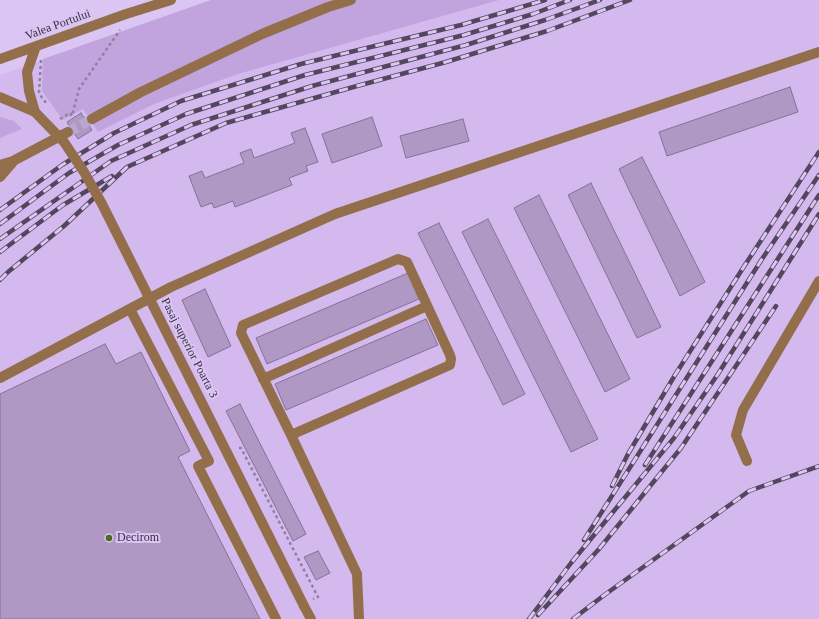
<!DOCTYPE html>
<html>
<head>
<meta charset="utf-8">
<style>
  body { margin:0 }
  canvas { display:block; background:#dbc5f2 }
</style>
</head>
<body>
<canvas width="819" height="619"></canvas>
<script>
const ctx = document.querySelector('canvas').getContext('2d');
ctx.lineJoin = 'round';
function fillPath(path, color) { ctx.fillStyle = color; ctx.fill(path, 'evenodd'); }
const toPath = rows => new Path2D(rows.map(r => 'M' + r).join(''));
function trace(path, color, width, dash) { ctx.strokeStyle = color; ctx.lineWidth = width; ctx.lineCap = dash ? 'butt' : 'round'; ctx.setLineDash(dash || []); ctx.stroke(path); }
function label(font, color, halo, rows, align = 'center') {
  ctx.font = font + ' Georgia,serif'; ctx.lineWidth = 4; ctx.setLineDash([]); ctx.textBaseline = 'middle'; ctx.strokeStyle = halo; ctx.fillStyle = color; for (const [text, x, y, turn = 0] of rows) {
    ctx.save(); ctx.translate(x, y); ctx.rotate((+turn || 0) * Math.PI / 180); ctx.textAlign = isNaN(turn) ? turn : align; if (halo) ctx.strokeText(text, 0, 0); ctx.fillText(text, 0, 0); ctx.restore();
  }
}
const built = toPath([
  [211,0,819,0,819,619,0,619,0,75]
]);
const green = toPath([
  [211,0,499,0,238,74,154,104,98,132,83,109,63,120,42,91,43,59],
  [0,117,14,121,22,129,0,138]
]);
const building = toPath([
  [790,87,798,112,667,156,659,132,790,87],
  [81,113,92,130,78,139,67,122,81,113],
  [372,117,382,146,332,163,322,134,372,117],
  [463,119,469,141,406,158,400,136,463,119],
  [305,128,318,162,306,166,308,171,289,178,292,185,235,207,233,201,214,208,212,203,201,207,189,176,202,171,205,178,244,163,240,153,251,149,254,158,295,143,291,133,305,128],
  [642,157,705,282,680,296,619,169,642,157],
  [591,183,661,327,637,338,568,195,591,183],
  [539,195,630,379,605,392,514,208,539,195],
  [488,219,598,439,571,452,462,232,488,219],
  [439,223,525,394,503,405,418,233,439,223],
  [408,273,419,299,267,364,256,338,408,273],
  [205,289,231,346,208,357,182,300,205,289],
  [426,319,438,345,286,410,275,384,426,319],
  [105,344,116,364,141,352,190,451,178,457,260,619,0,619,0,394,105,344],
  [240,404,306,534,293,541,226,411,240,404],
  [318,551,330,573,316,580,304,557,318,551]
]);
const minorTunnel = toPath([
  [68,132,92,119]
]);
const path = toPath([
  [60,119,70,113,72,116,79,89,120,30],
  [239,448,241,448,305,572,318,597,313,599]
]);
const minor = toPath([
  [0,59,126,14,171,0],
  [35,112,29,91,27,72,36,46],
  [92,119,141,92,262,34,328,7,351,0],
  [0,165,13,161,68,132],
  [0,177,13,162],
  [130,309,209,461,198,466,276,619],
  [0,378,171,287,335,214,819,52],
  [263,379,427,306],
  [291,435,450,365,451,359,450,355,407,262,398,259,243,325,241,333,291,435,357,574,359,619],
  [747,461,736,435,743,410,819,281],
  [304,606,311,619]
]);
const rail = toPath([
  [0,210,62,165,114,133,181,101,301,64,461,25,545,0],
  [0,224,69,173,118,145,186,114,305,75,464,35,533,14,570,0],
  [0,239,111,161,191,125,312,86,466,45,545,20,600,0],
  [0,252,63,205,112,176],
  [0,280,8,272,64,226,127,167,226,123,357,86,446,62,547,31,630,0],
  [645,465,819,195],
  [612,486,628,454,675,375,743,268,819,152],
  [584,540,762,259,819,175],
  [538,615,599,549,681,448,776,306],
  [529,619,571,563,674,438,718,374,819,214],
  [573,619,603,596,749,491,819,466]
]);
const pathBridge = toPath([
  [41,60,39,92,42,98,47,104]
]);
const minorBridge = toPath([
  [0,97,35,112,64,142,84,172,102,204,304,606]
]);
const markers = [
  [109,538,4,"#4e6a1e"]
];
const streetNames = [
  ["Valea Portului",58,25,-20],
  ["Pasaj superior Poarta 3",189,348,63]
];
const poiNames = [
  ["Decirom",117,538]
];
fillPath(built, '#d3b9ed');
fillPath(green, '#c1a4dd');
fillPath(building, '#af99c4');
trace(building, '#86719a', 1);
trace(minorTunnel, '#baa7ce', 10, [10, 5]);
trace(path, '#9080a0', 2.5, [3, 3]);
trace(minor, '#926f4a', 10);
trace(rail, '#52475d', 4.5);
trace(rail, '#dbc5f2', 3, [9]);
trace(pathBridge, '#9080a0', 2.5, [3, 3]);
trace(minorBridge, '#926f4a', 10);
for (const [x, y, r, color] of markers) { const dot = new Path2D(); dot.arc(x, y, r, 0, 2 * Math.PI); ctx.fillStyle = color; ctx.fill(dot); trace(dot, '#dbc5f2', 1.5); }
label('12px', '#372e40', '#dbc5f2', streetNames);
label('12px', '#372e40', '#dbc5f2', poiNames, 'left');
</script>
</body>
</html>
